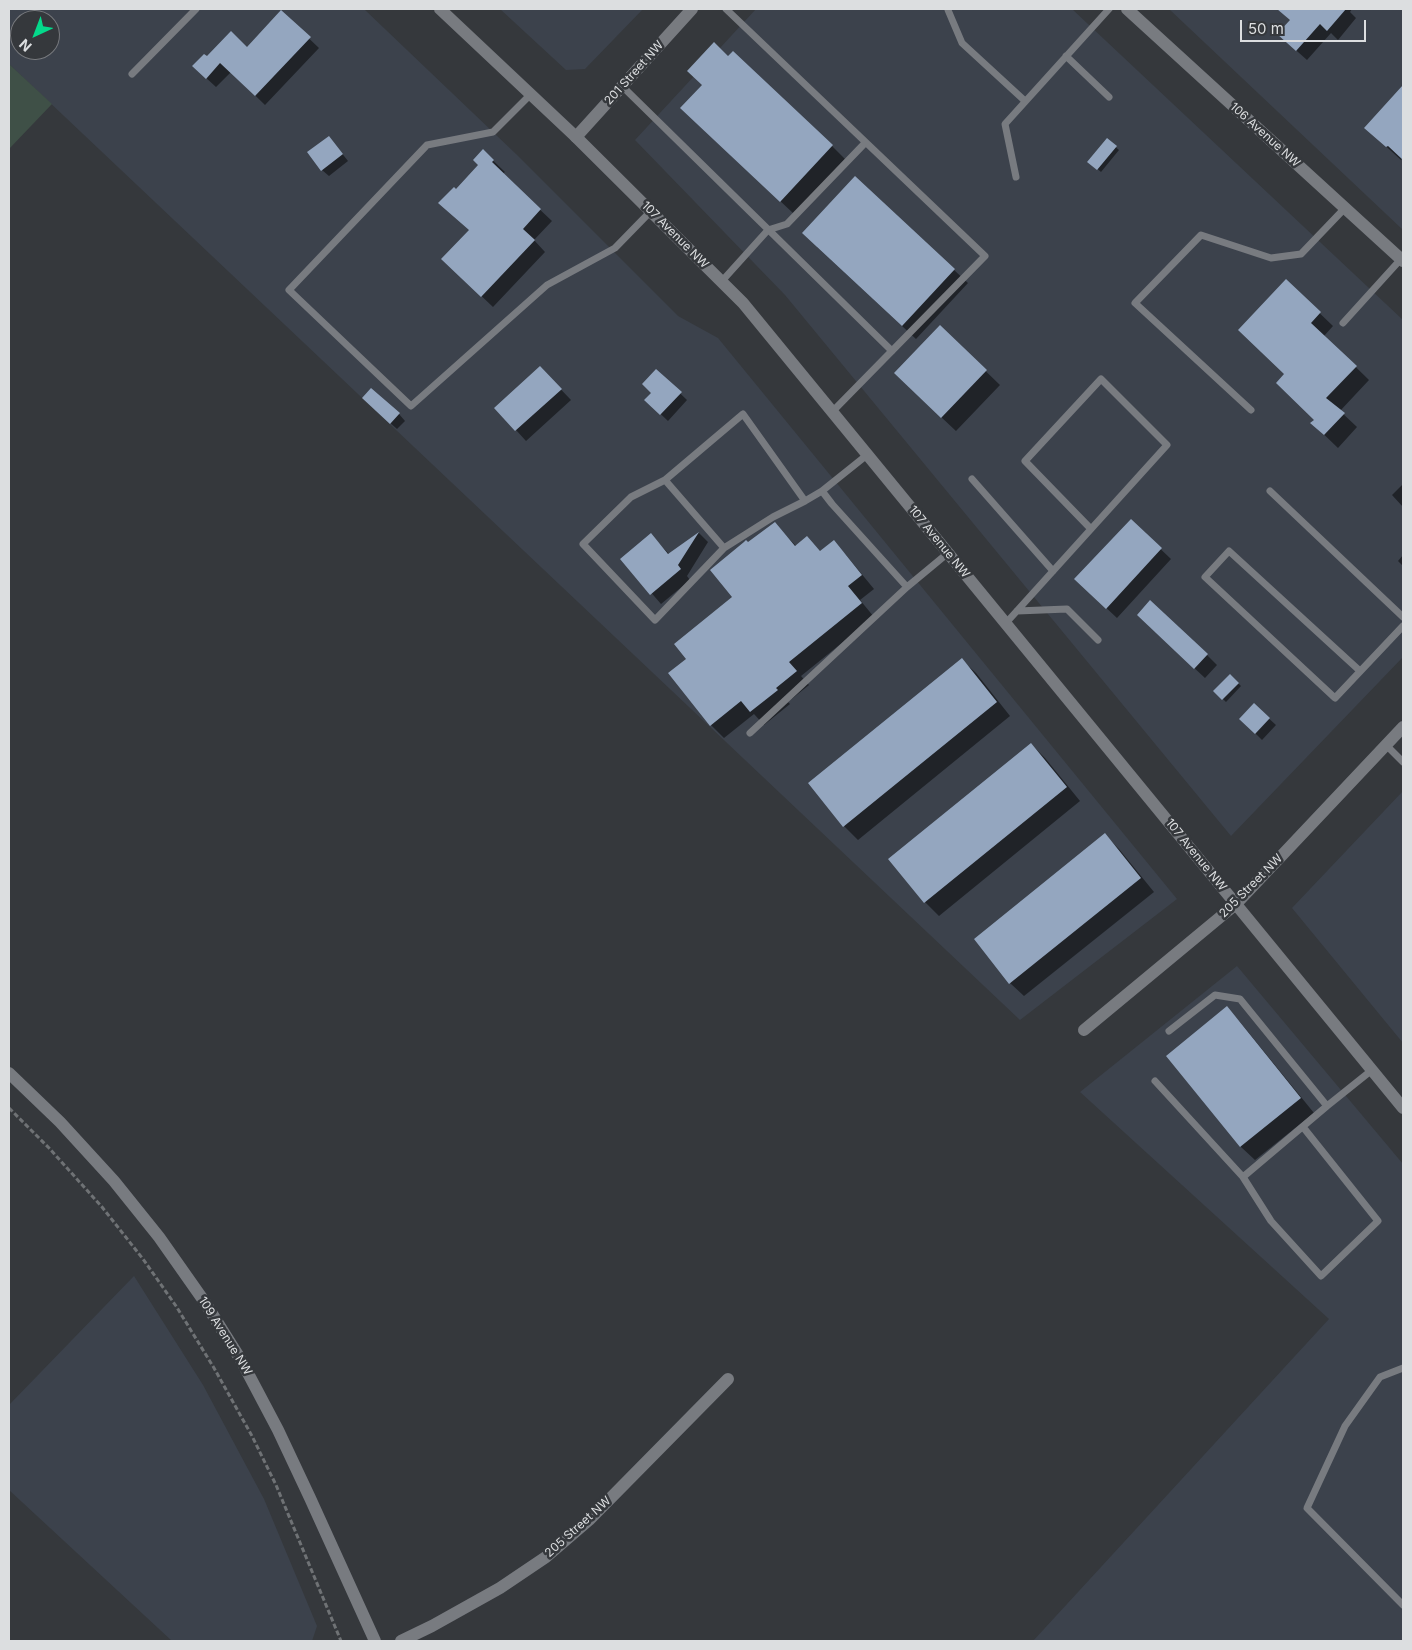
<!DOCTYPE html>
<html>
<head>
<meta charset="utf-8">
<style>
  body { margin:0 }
  #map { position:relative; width:1412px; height:1650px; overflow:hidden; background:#35383c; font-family:Inter,sans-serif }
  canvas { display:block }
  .frame { position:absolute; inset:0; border:10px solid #dcdee0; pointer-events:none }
  .north { position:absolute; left:10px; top:10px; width:50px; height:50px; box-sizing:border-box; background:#35383c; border:1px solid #787a7e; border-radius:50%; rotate:223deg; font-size:14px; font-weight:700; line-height:20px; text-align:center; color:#dcdee0 }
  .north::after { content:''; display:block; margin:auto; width:18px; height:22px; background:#04d98b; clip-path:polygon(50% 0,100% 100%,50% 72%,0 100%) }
  .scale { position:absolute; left:1240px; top:20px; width:126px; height:22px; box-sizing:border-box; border:2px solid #dcdee0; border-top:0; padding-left:6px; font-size:15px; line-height:18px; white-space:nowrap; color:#dcdee0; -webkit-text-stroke:4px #35383c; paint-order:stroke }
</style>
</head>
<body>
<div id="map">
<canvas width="1412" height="1650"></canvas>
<div class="frame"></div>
<div class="north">N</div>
<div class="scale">50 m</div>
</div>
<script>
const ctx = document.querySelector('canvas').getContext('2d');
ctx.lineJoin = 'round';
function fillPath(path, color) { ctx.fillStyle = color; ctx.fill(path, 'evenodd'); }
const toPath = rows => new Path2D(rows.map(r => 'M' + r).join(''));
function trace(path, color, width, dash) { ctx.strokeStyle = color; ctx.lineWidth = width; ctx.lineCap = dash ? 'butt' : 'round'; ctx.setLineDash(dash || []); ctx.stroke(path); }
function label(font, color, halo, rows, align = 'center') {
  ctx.font = font + ' Inter,sans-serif'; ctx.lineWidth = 5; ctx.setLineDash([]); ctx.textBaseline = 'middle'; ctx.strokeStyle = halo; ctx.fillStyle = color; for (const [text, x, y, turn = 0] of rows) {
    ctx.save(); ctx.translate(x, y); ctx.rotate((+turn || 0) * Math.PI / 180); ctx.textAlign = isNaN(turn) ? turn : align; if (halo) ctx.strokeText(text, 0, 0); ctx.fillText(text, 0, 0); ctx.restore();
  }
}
const built = toPath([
  [9,9,364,9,516,154,678,316,718,338,1177,899,1020,1020,9,64],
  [20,20,50,20,50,50,20,50],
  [500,9,643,9,585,69,566,70],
  [756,9,1072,9,1403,320,1403,657,1231,836,785,295,635,140],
  [1169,9,1403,9,1403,230],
  [1403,791,1403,1043,1292,908],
  [1237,966,1403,1164,1403,1641,1033,1641,1329,1319,1080,1092],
  [134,1276,203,1385,264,1499,317,1626,312,1641,172,1641,9,1490,9,1405]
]);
const green = toPath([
  [9,64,52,104,9,149]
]);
const shadow = toPath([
  [1278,9,1352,9,1350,12,1356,18,1338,40,1331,33,1307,60,1289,44,1291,20],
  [281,12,319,48,265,105,231,72,216,87,204,76,207,58,247,49],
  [729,58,832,146,845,159,794,214,695,121],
  [1403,87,1403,159,1402,158,1401,160,1366,128],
  [329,137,348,161,329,176,322,170],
  [1107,140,1119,150,1101,172,1092,164],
  [483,151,505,172,502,174,552,221,534,240,545,252,493,307,454,270,470,230,456,191,480,165],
  [855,178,968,283,916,339,817,247],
  [1286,281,1333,326,1324,336,1369,380,1340,411,1357,427,1338,448,1312,423,1315,420,1286,375],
  [940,327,1000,385,956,431,909,387],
  [656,370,687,400,668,421,646,400,652,393],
  [550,378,571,400,526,441,496,408],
  [370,405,399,414,405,421,397,429],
  [1403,484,1403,507,1392,495],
  [1131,521,1171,559,1117,618,1086,589],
  [775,524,796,546,807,538,821,552,833,542,846,555,874,589,860,600,874,617,801,676,809,685,788,702,790,704,764,725,754,714,724,738,711,725,669,673,687,659,734,597,748,544],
  [699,533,708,542,687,576,690,580,661,604,622,559,651,535,669,554],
  [1403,555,1403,566,1398,561],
  [1148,625,1207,655,1217,665,1205,678],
  [962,660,976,673,1010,716,858,840,844,826],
  [1230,675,1241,686,1226,702,1215,691],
  [1254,705,1276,725,1262,740,1241,719],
  [1031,744,1045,758,1080,801,939,916,925,902],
  [1105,835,1119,849,1154,892,1024,996,1010,983],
  [1227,1008,1240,1022,1314,1113,1255,1160,1241,1147,1168,1056]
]);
const building = toPath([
  [1277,9,1346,9,1327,31,1320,24,1296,51,1277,34,1290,20],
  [281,10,311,37,255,96,220,63,206,79,192,66,204,54,207,56,231,31,247,47],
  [714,42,728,56,733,51,833,145,780,202,680,108,702,85,687,71],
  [1403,85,1403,160,1388,146,1386,147,1364,128],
  [329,136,343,154,321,171,307,152],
  [1107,138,1117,146,1097,170,1087,162],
  [483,149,494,160,492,162,541,209,523,229,535,240,481,297,441,259,469,230,438,203,454,187,456,189,478,165,473,160],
  [855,176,955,269,902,326,802,233],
  [1286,279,1321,312,1311,323,1357,366,1326,398,1345,413,1324,435,1310,423,1314,420,1276,383,1284,374,1238,330],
  [940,325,987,370,941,418,894,373],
  [540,366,562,389,515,431,494,408],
  [656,369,682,392,660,415,644,400,651,393,642,384],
  [371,388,400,413,390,424,362,398],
  [1131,519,1162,548,1106,609,1074,579],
  [775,522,795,546,807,536,820,551,834,540,862,575,848,586,862,603,789,662,797,671,776,688,778,690,750,712,741,701,710,726,668,673,686,659,674,644,732,597,710,570,744,542,746,540,748,542],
  [699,532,678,565,681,569,650,595,620,559,651,533,668,554],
  [1150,600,1208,654,1194,669,1137,615],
  [962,658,997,702,843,827,808,783],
  [1230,674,1239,683,1222,700,1213,691],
  [1254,703,1270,718,1255,734,1239,719],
  [1031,743,1067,787,924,903,888,859],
  [1105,833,1141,878,1009,984,974,939],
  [1227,1006,1301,1098,1240,1147,1166,1056]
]);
const path = toPath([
  [9,1108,49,1148,102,1207,143,1259,176,1306,214,1368,252,1436,276,1485,341,1641]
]);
const lane = toPath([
  [726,9,985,256,832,412],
  [948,10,962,43,1025,101],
  [1066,56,1109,97],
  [132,74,196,9],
  [622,86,892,351],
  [531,94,493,132,427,145,289,290,411,406,547,285,615,248,651,211],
  [1016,177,1005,124,1109,9],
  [722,281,768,230,787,224,865,143],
  [1343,323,1401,259],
  [1251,410,1135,303,1201,235,1271,258,1301,254,1345,208],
  [867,455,822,491,832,504,907,587,948,553],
  [972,479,1053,571],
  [665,480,724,548],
  [1270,491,1403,617],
  [805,501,743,414,665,480,631,497,583,544,655,620,724,548,773,517,805,501,822,491],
  [1017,611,1067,609,1098,640],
  [1006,623,1091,529,1167,445,1101,379,1025,461,1091,529],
  [1360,671,1229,551,1205,577,1335,698,1403,626],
  [750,733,907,587],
  [1386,745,1403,762],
  [1169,1031,1215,995,1240,999,1327,1106,1372,1070],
  [1155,1081,1243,1177,1327,1106],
  [1243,1177,1271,1221,1321,1276,1378,1221,1303,1127],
  [1403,1368,1380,1377,1345,1426,1307,1508,1403,1605]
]);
const street = toPath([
  [1127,9,1403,261],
  [576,137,692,9],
  [401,1641,432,1626,500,1588,546,1557,589,1520,728,1379]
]);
const secondary = toPath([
  [440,9,576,137,743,303,1403,1108],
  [1084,1030,1236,904,1403,727],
  [9,1073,60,1122,114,1181,159,1237,204,1301,241,1360,278,1430,310,1498,375,1641]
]);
const streetNames = [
  ["201 Street NW",634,73,-48],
  ["106 Avenue NW",1265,135,42],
  ["107 Avenue NW",675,235,45],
  ["107 Avenue NW",939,542,51],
  ["107 Avenue NW",1196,855,51],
  ["205 Street NW",1251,886,-45],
  ["109 Avenue NW",225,1336,58],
  ["205 Street NW",578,1527,-42]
];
fillPath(built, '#3c424c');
fillPath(green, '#3f5047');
fillPath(shadow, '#0007');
fillPath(building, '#94a6bf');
trace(path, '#6f7275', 3, [5, 2.5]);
trace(lane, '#787b80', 7);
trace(street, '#787b80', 12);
trace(secondary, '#787b80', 12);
label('12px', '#dcdee0', '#35383c', streetNames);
</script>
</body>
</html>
